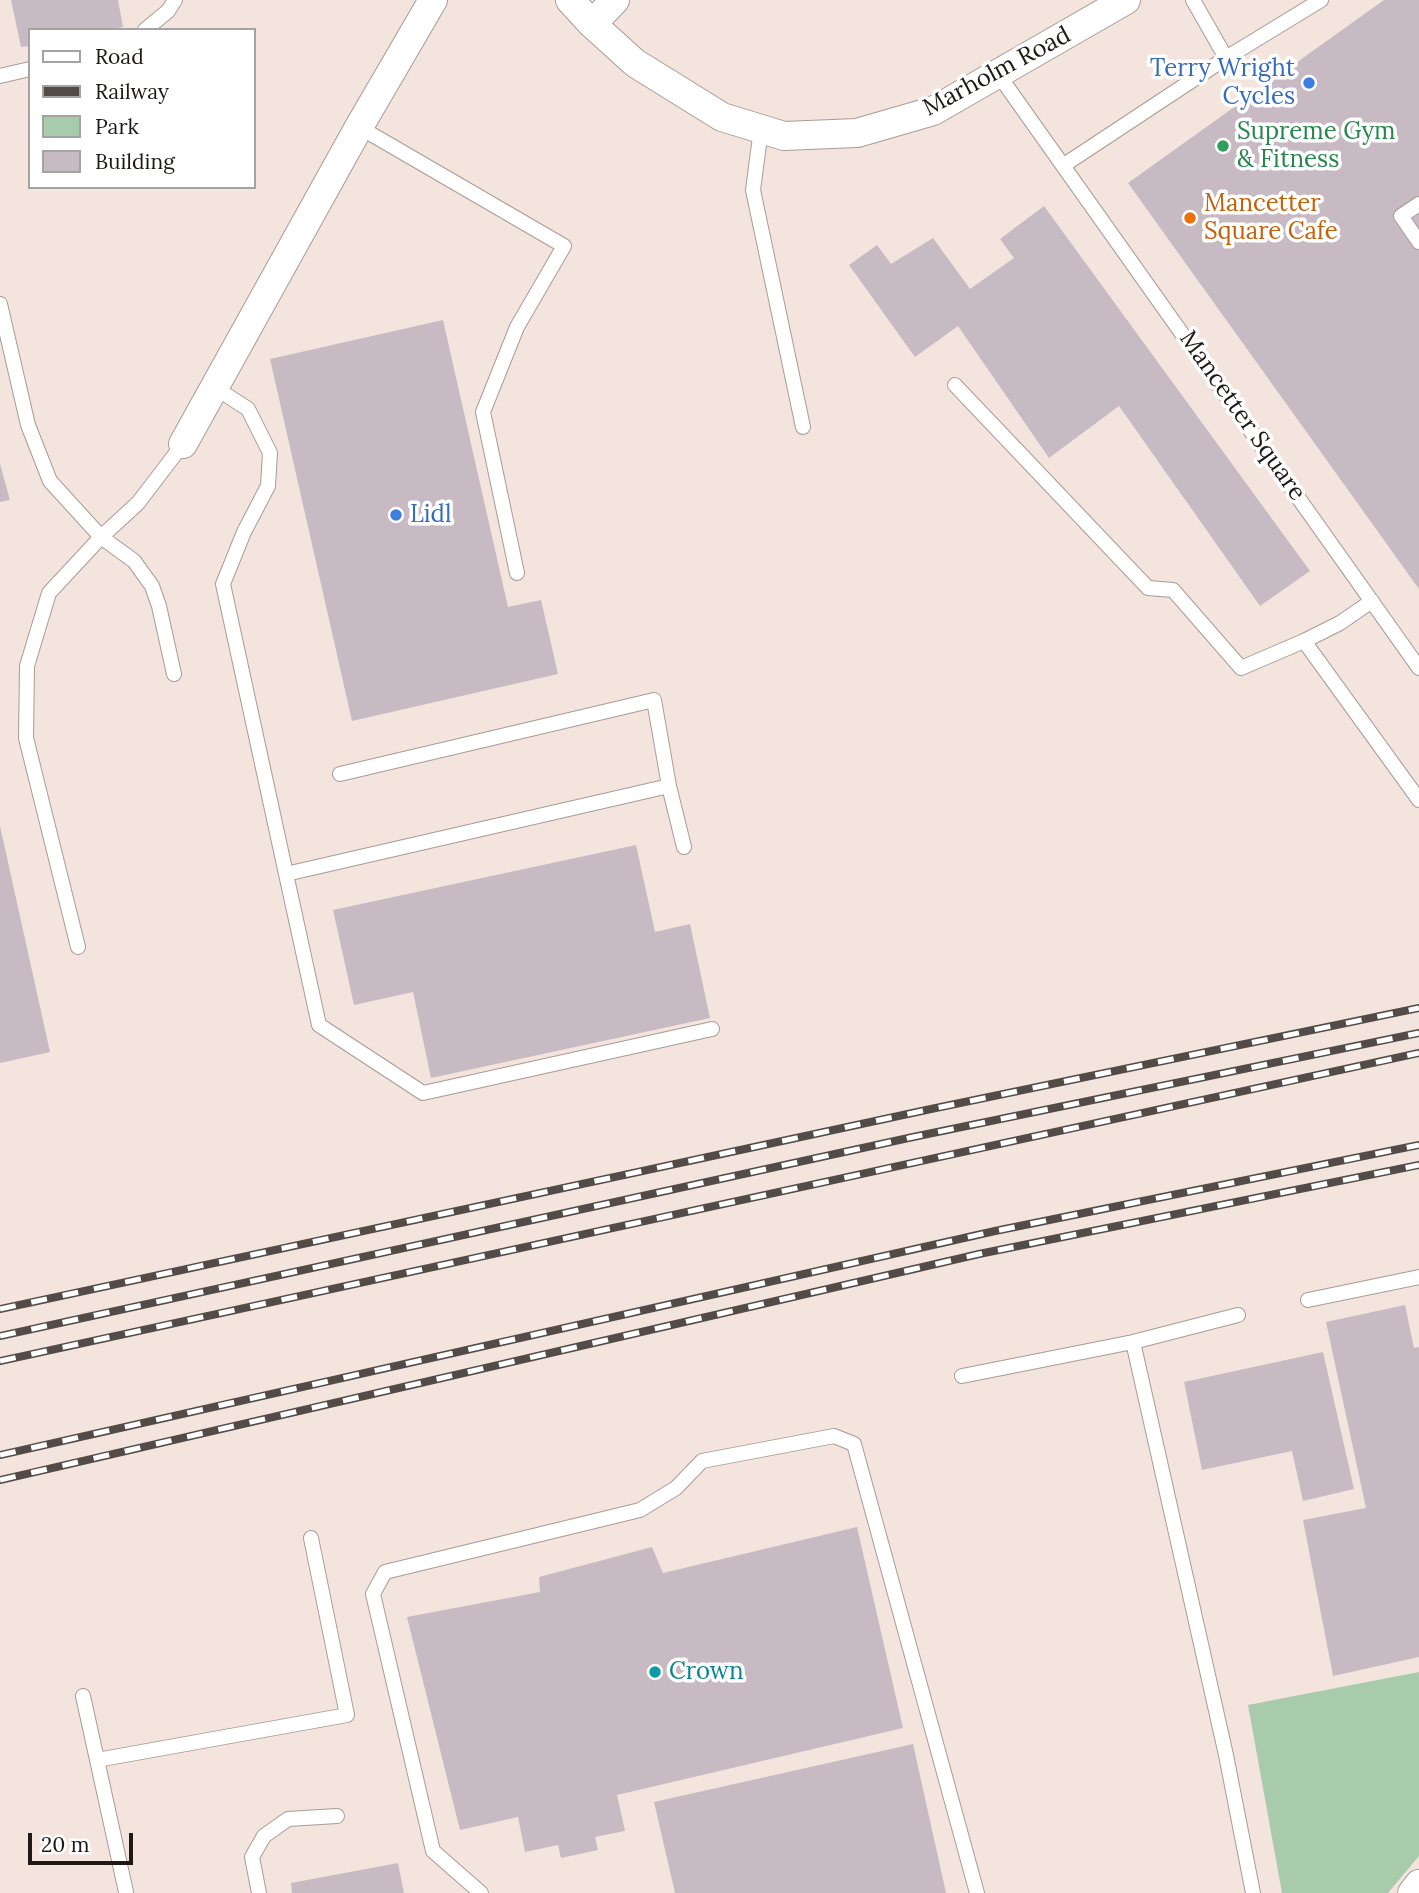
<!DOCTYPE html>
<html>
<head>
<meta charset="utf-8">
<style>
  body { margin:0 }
  #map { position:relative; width:1419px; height:1893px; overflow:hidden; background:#f4e4de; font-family:Lora,serif }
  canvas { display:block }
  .legend { position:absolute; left:28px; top:28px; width:228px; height:161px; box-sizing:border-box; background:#fff; border:2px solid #a5a3a2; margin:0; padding:9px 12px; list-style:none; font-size:21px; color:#1e1917 }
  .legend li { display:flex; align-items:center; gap:14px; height:35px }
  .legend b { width:35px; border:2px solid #a5a3a2 }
  .scale { position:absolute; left:28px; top:1833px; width:105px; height:32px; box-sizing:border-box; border:4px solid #1e1917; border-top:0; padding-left:9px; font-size:21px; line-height:24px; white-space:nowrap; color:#1e1917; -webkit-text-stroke:5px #fff; paint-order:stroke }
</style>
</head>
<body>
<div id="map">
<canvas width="1419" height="1893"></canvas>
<ul class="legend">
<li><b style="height:9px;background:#fff"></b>Road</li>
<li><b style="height:9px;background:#534b48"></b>Railway</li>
<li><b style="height:19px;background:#a7cbab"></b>Park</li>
<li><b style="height:19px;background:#c8bac3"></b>Building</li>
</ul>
<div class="scale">20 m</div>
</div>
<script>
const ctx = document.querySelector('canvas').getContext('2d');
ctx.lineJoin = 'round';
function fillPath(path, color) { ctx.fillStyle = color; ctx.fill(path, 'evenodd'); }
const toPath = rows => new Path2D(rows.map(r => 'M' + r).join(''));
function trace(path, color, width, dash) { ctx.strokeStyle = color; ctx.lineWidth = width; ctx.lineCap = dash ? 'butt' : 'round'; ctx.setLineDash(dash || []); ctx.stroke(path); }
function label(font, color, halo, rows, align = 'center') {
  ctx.font = font + ' Lora,serif'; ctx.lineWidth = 7; ctx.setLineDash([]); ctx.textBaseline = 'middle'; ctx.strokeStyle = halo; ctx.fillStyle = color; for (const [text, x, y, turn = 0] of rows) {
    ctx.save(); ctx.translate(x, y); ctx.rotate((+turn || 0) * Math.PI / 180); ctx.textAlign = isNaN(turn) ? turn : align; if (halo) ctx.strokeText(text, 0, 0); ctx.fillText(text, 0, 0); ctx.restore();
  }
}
const green = toPath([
  [1419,1672,1419,1856,1388,1893,1282,1893,1248,1705]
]);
const building = toPath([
  [11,0,118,0,123,27,107,30,30,30,30,46,21,47],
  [1384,0,1419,0,1419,589,1128,183],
  [1044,206,1310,571,1260,606,1119,406,1049,458,958,326,915,357,849,265,877,245,891,264,933,238,970,289,1014,258,1000,239],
  [443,320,508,607,541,600,558,674,352,721,270,359],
  [0,464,10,500,0,502],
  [0,826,50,1052,0,1063],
  [636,845,655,932,690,924,710,1018,431,1078,413,992,354,1005,333,910],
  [1405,1305,1414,1348,1419,1347,1419,1657,1333,1676,1303,1520,1366,1508,1326,1322],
  [1323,1352,1354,1489,1303,1501,1292,1451,1202,1470,1184,1382],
  [857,1527,903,1728,617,1795,625,1831,595,1837,598,1850,561,1858,558,1845,525,1852,518,1817,460,1830,407,1617,540,1592,539,1577,652,1547,663,1573],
  [913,1744,946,1893,675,1893,654,1802],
  [398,1863,404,1893,292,1893,291,1883]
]);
const service = toPath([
  [1193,0,1226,58],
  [145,30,168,11,175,0],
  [998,74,1419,668],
  [0,76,30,69],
  [359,127,564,246,517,327,483,412,517,573],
  [761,129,753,190,803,427],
  [1064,165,1226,58,1321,0],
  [1419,204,1401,216,1419,242],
  [0,304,28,425,50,481,101,537,49,593,27,666,26,738,78,947],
  [955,385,1148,588,1173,590,1241,668,1304,641],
  [214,387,248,409,270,453,268,486,244,532,223,584,286,874,669,786],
  [1372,601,1340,623,1304,641,1419,800],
  [174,674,159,606,152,586,134,561,101,537,138,503,183,444],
  [340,774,654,700,669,786,684,847],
  [286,874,319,1025,423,1093,712,1029],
  [1308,1300,1419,1277],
  [1133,1342,1226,1755,1253,1893],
  [962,1376,1133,1342,1238,1315],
  [83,1696,126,1892],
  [97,1760,347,1715,311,1538],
  [259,1893,252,1857,264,1836,288,1819,337,1816],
  [481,1893,433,1851,373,1594,385,1572,640,1510,676,1488,702,1461,834,1436,854,1444,977,1893]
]);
const minor = toPath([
  [570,0,592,24,635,63,722,117,784,136,857,133,933,111,1126,0],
  [592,24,615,0],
  [183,444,359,127,433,0],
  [1412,1893,1419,1884]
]);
const rail = toPath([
  [0,1309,931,1109,1419,1008],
  [0,1336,913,1137,1419,1033],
  [0,1361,1419,1053],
  [0,1455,995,1231,1419,1145],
  [0,1480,979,1254,1419,1165]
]);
const markers = [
  [1309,83,7,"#3f7fe0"],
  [1223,146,7,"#2e9e5b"],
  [1190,218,7,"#e8710a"],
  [396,515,7,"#3f7fe0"],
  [655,1672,7,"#0f9aa8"]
];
const shopNames = [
  ["Terry Wright",1295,69],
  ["Cycles",1295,97],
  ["Lidl",410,515,"left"]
];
const streetNames = [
  ["Marholm Road",997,72,-28],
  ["Mancetter Square",1242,416,55]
];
const leisureNames = [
  ["Supreme Gym",1237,132],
  ["& Fitness",1237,160]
];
const foodNames = [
  ["Mancetter",1204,204],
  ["Square Cafe",1204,232]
];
const cultureNames = [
  ["Crown",669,1672]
];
fillPath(green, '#a7cbab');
fillPath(building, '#c8bac3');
trace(service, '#a99b95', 16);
trace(minor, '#a99b95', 30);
trace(service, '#fff', 14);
trace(minor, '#fff', 28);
trace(rail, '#534b48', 8);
trace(rail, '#fff', 5, [16]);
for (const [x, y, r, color] of markers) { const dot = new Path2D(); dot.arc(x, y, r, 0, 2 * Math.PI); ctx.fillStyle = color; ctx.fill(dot); trace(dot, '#fff', 2.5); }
label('24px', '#366cbe', '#fff', shopNames, 'right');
label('24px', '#1e1917', '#fff', streetNames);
label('24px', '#27864d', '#fff', leisureNames, 'left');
label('24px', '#c56008', '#fff', foodNames, 'left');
label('24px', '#0d838f', '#fff', cultureNames, 'left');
</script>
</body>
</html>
